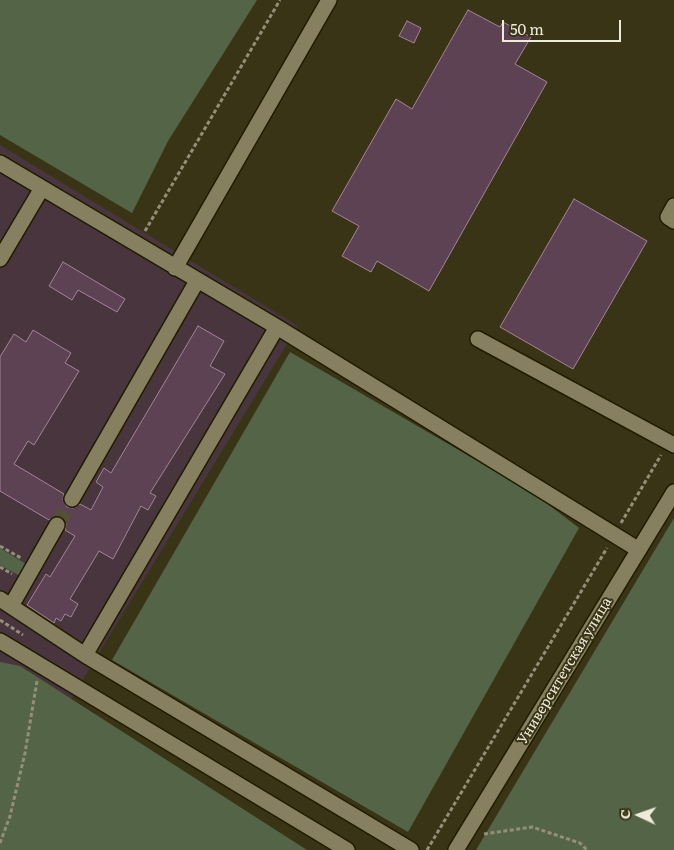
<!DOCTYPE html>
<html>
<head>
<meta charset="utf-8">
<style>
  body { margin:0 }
  #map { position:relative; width:674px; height:850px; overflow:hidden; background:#3a3417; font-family:Literata,serif }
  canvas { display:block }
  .north { position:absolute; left:614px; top:790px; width:50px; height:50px; -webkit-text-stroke:4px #3a3417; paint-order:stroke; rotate:273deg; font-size:14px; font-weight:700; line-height:20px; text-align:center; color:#eeebda }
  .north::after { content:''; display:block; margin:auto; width:18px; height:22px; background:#eeebda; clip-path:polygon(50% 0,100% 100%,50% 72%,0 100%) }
  .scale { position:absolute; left:502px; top:20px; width:119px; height:22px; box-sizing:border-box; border:2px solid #eeebda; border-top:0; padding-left:6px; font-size:15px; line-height:18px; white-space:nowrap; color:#eeebda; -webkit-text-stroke:4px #3a3417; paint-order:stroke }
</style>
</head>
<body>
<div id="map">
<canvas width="674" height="850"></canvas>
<div class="north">С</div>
<div class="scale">50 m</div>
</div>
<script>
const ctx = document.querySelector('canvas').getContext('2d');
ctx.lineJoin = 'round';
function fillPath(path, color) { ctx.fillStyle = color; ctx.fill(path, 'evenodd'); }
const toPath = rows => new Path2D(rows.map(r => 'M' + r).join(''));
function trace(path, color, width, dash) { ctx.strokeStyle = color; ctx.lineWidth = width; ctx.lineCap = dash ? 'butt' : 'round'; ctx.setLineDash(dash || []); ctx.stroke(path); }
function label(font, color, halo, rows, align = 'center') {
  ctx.font = font + ' Literata,serif'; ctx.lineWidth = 4; ctx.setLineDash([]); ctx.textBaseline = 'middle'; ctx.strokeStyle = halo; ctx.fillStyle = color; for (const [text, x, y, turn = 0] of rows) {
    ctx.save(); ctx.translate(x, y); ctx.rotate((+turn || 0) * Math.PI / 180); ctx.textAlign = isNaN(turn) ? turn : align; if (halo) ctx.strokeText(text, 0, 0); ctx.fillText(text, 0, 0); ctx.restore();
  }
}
const commercial = toPath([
  [0,145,298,326,65,709,0,671]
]);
const green = toPath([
  [0,0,257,0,168,141,132,213,0,135],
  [290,352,536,495,579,528,408,832,112,660],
  [674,518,674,850,476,850],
  [0,548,29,566,22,577,0,565],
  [0,662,20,666,307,850,0,850]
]);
const building = toPath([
  [468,10,500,27,503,22,531,37,515,64,547,82,429,291,377,261,371,272,342,256,359,226,332,211,396,99,412,109,468,10],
  [407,21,421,28,414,43,399,36,407,21],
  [574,199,647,241,573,369,500,327,574,199],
  [63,262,125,299,117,312,78,290,72,300,49,286,63,262],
  [198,326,224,341,210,366,225,374,150,493,156,496,148,510,141,506,113,559,99,551,70,599,78,604,71,617,65,614,61,621,56,618,54,623,27,605,46,574,50,577,75,536,65,530,66,524,62,517,56,516,49,520,0,491,0,357,14,334,26,342,33,330,71,353,65,363,79,371,34,445,28,441,14,464,64,494,63,500,67,507,73,508,80,504,91,510,103,487,96,482,104,468,111,473,198,326]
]);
const minorTunnel = toPath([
  [57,525,72,499]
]);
const path = toPath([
  [145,231,280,0],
  [621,523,661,455],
  [0,546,21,558],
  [0,567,12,574],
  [0,620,23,635],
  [484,834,532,827,580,843,587,850],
  [0,843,10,816,25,753,37,681],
  [427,850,607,548]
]);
const minor = toPath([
  [0,163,277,327,639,550],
  [674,206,668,217,674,221],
  [0,259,42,188],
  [175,268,329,0],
  [478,339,674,445],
  [72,499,197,281],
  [0,599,85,655,411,850],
  [11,606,57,525],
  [0,641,347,850],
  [85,655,277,327],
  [456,850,674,492]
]);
const streetNames = [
  ["Университетская улица",565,671,-59]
];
fillPath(commercial, '#48353e');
fillPath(green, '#546547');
fillPath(building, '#5d4254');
trace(building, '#a38498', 1);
trace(minorTunnel, '#554f34', 15, [15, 8]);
trace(minor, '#211c00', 18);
trace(path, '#938f78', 3, [4, 2.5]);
trace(minor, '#868060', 15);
label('14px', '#eeebda', '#3a3417', streetNames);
</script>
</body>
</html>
